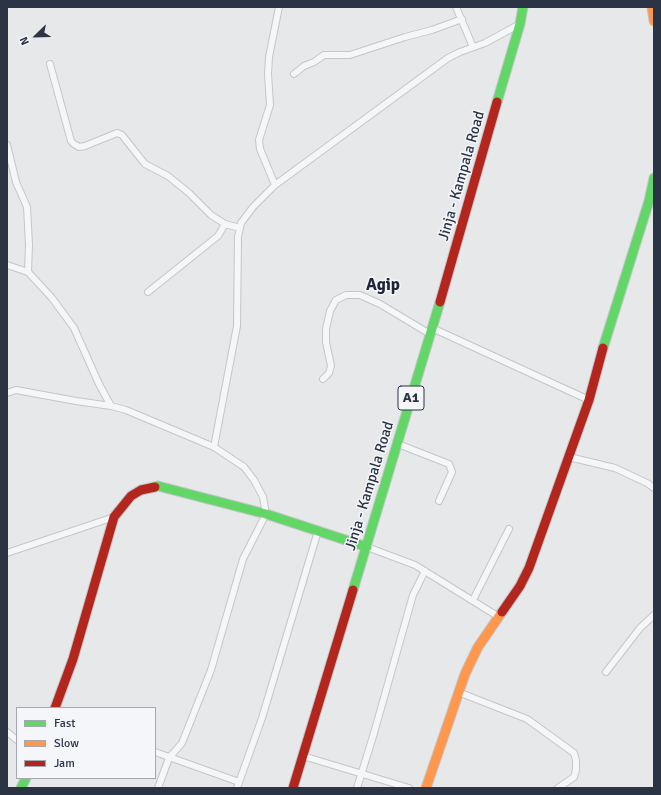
<!DOCTYPE html>
<html>
<head>
<meta charset="utf-8">
<style>
  body { margin:0 }
  #map { position:relative; width:661px; height:795px; overflow:hidden; background:#e6e8ea; font-family:Signika,sans-serif }
  canvas { display:block }
  .frame { position:absolute; inset:0; border:8px solid #2b3445; pointer-events:none }
  .legend { position:absolute; left:16px; top:707px; width:140px; height:72px; box-sizing:border-box; background:#f4f6f9; border:1px solid #a4a8b1; margin:0; padding:5px 7px; list-style:none; font-size:12px; color:#2b3445 }
  .legend li { display:flex; align-items:center; gap:8px; height:20px }
  .legend b { width:20px; border:1px solid #a4a8b1 }
  .north { position:absolute; left:16px; top:16px; width:40px; height:40px; -webkit-text-stroke:3px #f4f6f9; paint-order:stroke; rotate:247deg; font-size:11px; font-weight:700; line-height:16px; text-align:center; color:#2b3445 }
  .north::after { content:''; display:block; margin:auto; width:14px; height:18px; background:#2b3445; clip-path:polygon(50% 0,100% 100%,50% 72%,0 100%) }
</style>
</head>
<body>
<div id="map">
<canvas width="661" height="795"></canvas>
<div class="frame"></div>
<ul class="legend">
<li><b style="height:5px;background:#63d668"></b>Fast</li>
<li><b style="height:5px;background:#ff974d"></b>Slow</li>
<li><b style="height:5px;background:#b3261e"></b>Jam</li>
</ul>
<div class="north">N</div>
</div>
<script>
const ctx = document.querySelector('canvas').getContext('2d');
ctx.lineJoin = 'round';
const toPath = rows => new Path2D(rows.map(r => 'M' + r).join(''));
function trace(path, color, width, dash) { ctx.strokeStyle = color; ctx.lineWidth = width; ctx.lineCap = dash ? 'butt' : 'round'; ctx.setLineDash(dash || []); ctx.stroke(path); }
function label(font, color, halo, rows, align = 'center') {
  ctx.font = font + ' Signika,sans-serif'; ctx.lineWidth = 3; ctx.setLineDash([]); ctx.textBaseline = 'middle'; ctx.strokeStyle = halo; ctx.fillStyle = color; for (const [text, x, y, turn = 0] of rows) {
    ctx.save(); ctx.translate(x, y); ctx.rotate((+turn || 0) * Math.PI / 180); ctx.textAlign = isNaN(turn) ? turn : align; if (halo) ctx.strokeText(text, 0, 0); ctx.fillText(text, 0, 0); ctx.restore();
  }
}
const street = toPath([
  [456,7,473,47],
  [50,64,71,141,74,144,79,147,85,146,117,133,122,135,145,164,168,176,189,193,211,215,225,224,240,228],
  [294,74,304,66,314,62,324,55,350,55,405,37,432,30,462,19],
  [7,145,16,182,27,207,29,245,28,272],
  [275,185,260,149,259,140,270,105,268,74,269,57,279,7],
  [7,265,28,272,52,298,74,328,99,384,111,406,126,410,214,447,244,467,254,480,263,497,266,514,243,559,211,670,182,743,169,758,158,788],
  [148,292,218,236,225,224],
  [432,328,589,400],
  [323,379,329,373,331,366,326,342,326,329,330,311,336,300,346,295,360,295,380,304,430,334],
  [7,393,16,390,76,401,111,406],
  [398,444,449,464,452,472,439,501],
  [214,447,237,326,238,237,241,223,253,207,275,185,448,58,460,52,485,43,520,24],
  [569,457,615,468,647,483,654,488],
  [367,547,415,565,499,617],
  [7,553,114,517],
  [473,600,509,529],
  [606,672,640,628,654,615],
  [458,692,527,719,574,753,576,760,576,770,574,777,558,788],
  [7,732,17,740],
  [155,752,239,782],
  [303,756,409,788],
  [237,788,262,718,318,531],
  [357,788,374,733,413,595,425,571]
]);
const fast = toPath([
  [497,102,520,24,523,7],
  [603,348,649,201,654,178],
  [155,487,158,486,266,514,367,547],
  [353,590,440,302],
  [21,788,26,778]
]);
const slow = toPath([
  [652,7,654,21],
  [426,788,465,674,478,647,502,612]
]);
const jam = toPath([
  [440,302,497,102],
  [502,612,520,586,529,568,589,400,603,348],
  [55,708,73,659,114,517,131,496,141,490,155,487],
  [293,788,353,590]
]);
const shields = [
  [411,398,26]
];
const shieldNames = [
  ["A1",411,398]
];
const streetNames = [
  ["Jinja - Kampala Road",462,176,-74],
  ["Jinja - Kampala Road",370,486,-73]
];
const quarterNames = [
  ["Agip",383,286]
];
trace(street, '#c4c6c8', 8);
trace(fast, '#c4c6c8', 11);
trace(slow, '#c4c6c8', 11);
trace(jam, '#c4c6c8', 11);
trace(street, '#f5f6f7', 6);
trace(fast, '#63d668', 9);
trace(slow, '#ff974d', 9);
trace(jam, '#b3261e', 9);
for (const [x, y, w] of shields) { const box = new Path2D(); box.roundRect(x - w / 2, y - 12, w, 24, 3); ctx.fillStyle = '#f4f6f9'; ctx.fill(box); trace(box, '#2b3445', 1); }
label('bold 14px', '#2b3445', null, shieldNames);
label('15px', '#2b3445', '#f4f6f9', streetNames);
label('bold 17px', '#1d2536', '#f4f6f9', quarterNames);
</script>
</body>
</html>
